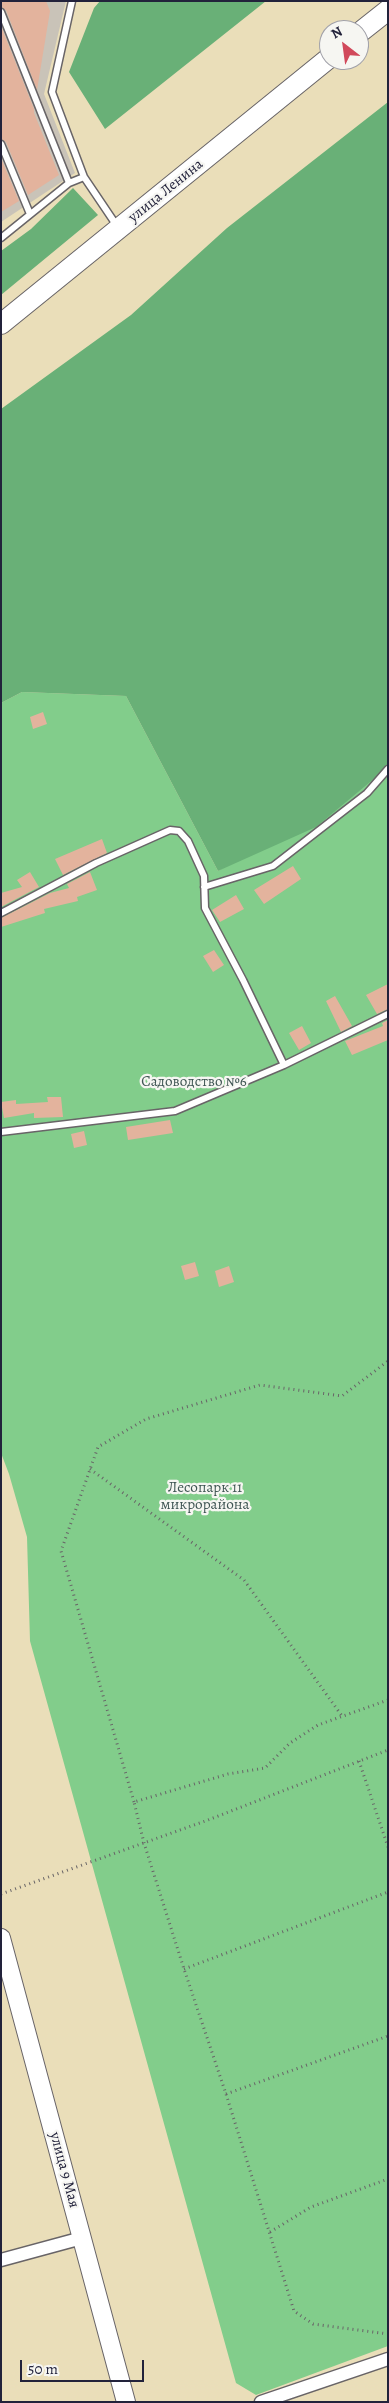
<!DOCTYPE html>
<html>
<head>
<meta charset="utf-8">
<style>
  body { margin:0 }
  #map { position:relative; width:389px; height:2403px; overflow:hidden; background:#eadeb9; font-family:Alegreya,serif }
  canvas { display:block }
  .frame { position:absolute; inset:0; border:2px solid #22223b; pointer-events:none }
  .north { position:absolute; left:319px; top:20px; width:50px; height:50px; box-sizing:border-box; background:#f6f6f2; border:1px solid #a1a1a9; border-radius:50%; rotate:330deg; font-size:14px; font-weight:700; line-height:20px; text-align:center; color:#22223b }
  .north::after { content:''; display:block; margin:auto; width:18px; height:22px; background:#d1495b; clip-path:polygon(50% 0,100% 100%,50% 72%,0 100%) }
  .scale { position:absolute; left:20px; top:2360px; width:124px; height:22px; box-sizing:border-box; border:2px solid #22223b; border-top:0; padding-left:6px; font-size:15px; line-height:18px; white-space:nowrap; color:#22223b; -webkit-text-stroke:4px #f6f6f2; paint-order:stroke }
</style>
</head>
<body>
<div id="map">
<canvas width="389" height="2403"></canvas>
<div class="frame"></div>
<div class="north">N</div>
<div class="scale">50 m</div>
</div>
<script>
const ctx = document.querySelector('canvas').getContext('2d');
ctx.lineJoin = 'round';
function fillPath(path, color) { ctx.fillStyle = color; ctx.fill(path, 'evenodd'); }
const toPath = rows => new Path2D(rows.map(r => 'M' + r).join(''));
function trace(path, color, width, dash) { ctx.strokeStyle = color; ctx.lineWidth = width; ctx.lineCap = dash ? 'butt' : 'round'; ctx.setLineDash(dash || []); ctx.stroke(path); }
function label(font, color, halo, rows, align = 'center') {
  ctx.font = font + ' Alegreya,serif'; ctx.lineWidth = 4.5; ctx.setLineDash([]); ctx.textBaseline = 'middle'; ctx.strokeStyle = halo; ctx.fillStyle = color; for (const [text, x, y, turn = 0] of rows) {
    ctx.save(); ctx.translate(x, y); ctx.rotate((+turn || 0) * Math.PI / 180); ctx.textAlign = isNaN(turn) ? turn : align; if (halo) ctx.strokeText(text, 0, 0); ctx.fillText(text, 0, 0); ctx.restore();
  }
}
const industrial = toPath([
  [1,1,66,1,44,94,75,173,1,222]
]);
const green = toPath([
  [22,692,126,696,218,871,388,767,388,2346,256,2395,236,2383,30,1641,27,1537,9,1474,1,1453,1,703]
]);
const forest = toPath([
  [100,1,266,1,105,129,69,72,94,8],
  [388,102,388,767,316,827,218,871,126,696,22,692,1,703,1,409,131,315,227,228],
  [73,188,98,215,1,295,1,251,31,229]
]);
const building = toPath([
  [1,1,46,1,50,11,37,90,6,10,1,7],
  [1,26,34,109,34,113,59,175,28,195,6,142,1,139],
  [1,158,19,201,1,212],
  [43,712,47,724,33,729,30,717],
  [102,839,107,853,63,875,55,859],
  [293,866,301,879,264,904,254,890],
  [30,872,39,887,1,907,1,893,22,887,17,880],
  [90,872,97,890,77,897,78,901,44,909,45,913,1,927,1,918,50,893,69,888,67,884],
  [236,895,244,909,220,922,212,910],
  [214,950,224,965,213,972,203,956],
  [388,984,388,1009,377,1014,366,995],
  [335,996,352,1026,341,1032,326,1001],
  [388,1020,388,1040,352,1055,345,1041,383,1026,382,1023],
  [302,1026,311,1043,299,1050,289,1033],
  [47,1097,61,1097,63,1117,34,1118,34,1113,4,1118,1,1102,16,1100,16,1104,48,1102],
  [170,1120,173,1133,128,1140,126,1127],
  [84,1131,87,1145,74,1148,71,1134],
  [195,1262,199,1276,185,1280,181,1266],
  [229,1266,234,1282,219,1287,215,1271]
]);
const path = toPath([
  [90,1469,244,1580,342,1716],
  [388,1700,318,1725,290,1743,265,1768,228,1774,134,1802,144,1843,184,1969,226,2094,294,2311,313,2324,388,2334],
  [359,1761,388,1847],
  [134,1802,61,1551,98,1447,146,1419,260,1385,342,1396,388,1361],
  [1,1894,208,1820,388,1750],
  [184,1969,388,1892],
  [226,2094,388,2036],
  [270,2232,311,2207,388,2179]
]);
const service = toPath([
  [72,1,52,92,84,177],
  [1,12,69,183],
  [1,144,30,214],
  [1,238,69,183,84,177,117,226],
  [204,887,273,866,367,793,388,769],
  [1,913,96,863,170,830,179,831,188,841,204,876,205,908,243,980,284,1065,388,1014],
  [1,1132,175,1111,284,1065]
]);
const minor = toPath([
  [1,2260,82,2238],
  [261,2402,388,2359]
]);
const secondary = toPath([
  [1,1938,126,2402]
]);
const primary = toPath([
  [359,33,388,10],
  [1,324,329,58]
]);
const streetNames = [
  ["улица Ленина",166,191,-39],
  ["улица 9 Мая",64,2170,75]
];
const parkNames = [
  ["Садоводство №6",194,1082],
  ["Лесопарк 11",205,1488],
  ["микрорайона",205,1505]
];
fillPath(industrial, '#c9c3b8');
fillPath(green, '#82cd8b');
fillPath(forest, '#69b077');
fillPath(building, '#e3b39d');
trace(service, '#686467', 9);
trace(minor, '#686467', 15);
trace(secondary, '#686467', 20);
trace(primary, '#686467', 22);
trace(path, '#686467', 3, [1, 4]);
trace(service, '#fff', 6);
trace(minor, '#fff', 12);
trace(secondary, '#fff', 18);
trace(primary, '#fff', 20);
label('15px', '#22223b', '#f6f6f2', streetNames);
label('15px', '#3f5553', '#f6f6f2', parkNames);
</script>
</body>
</html>
